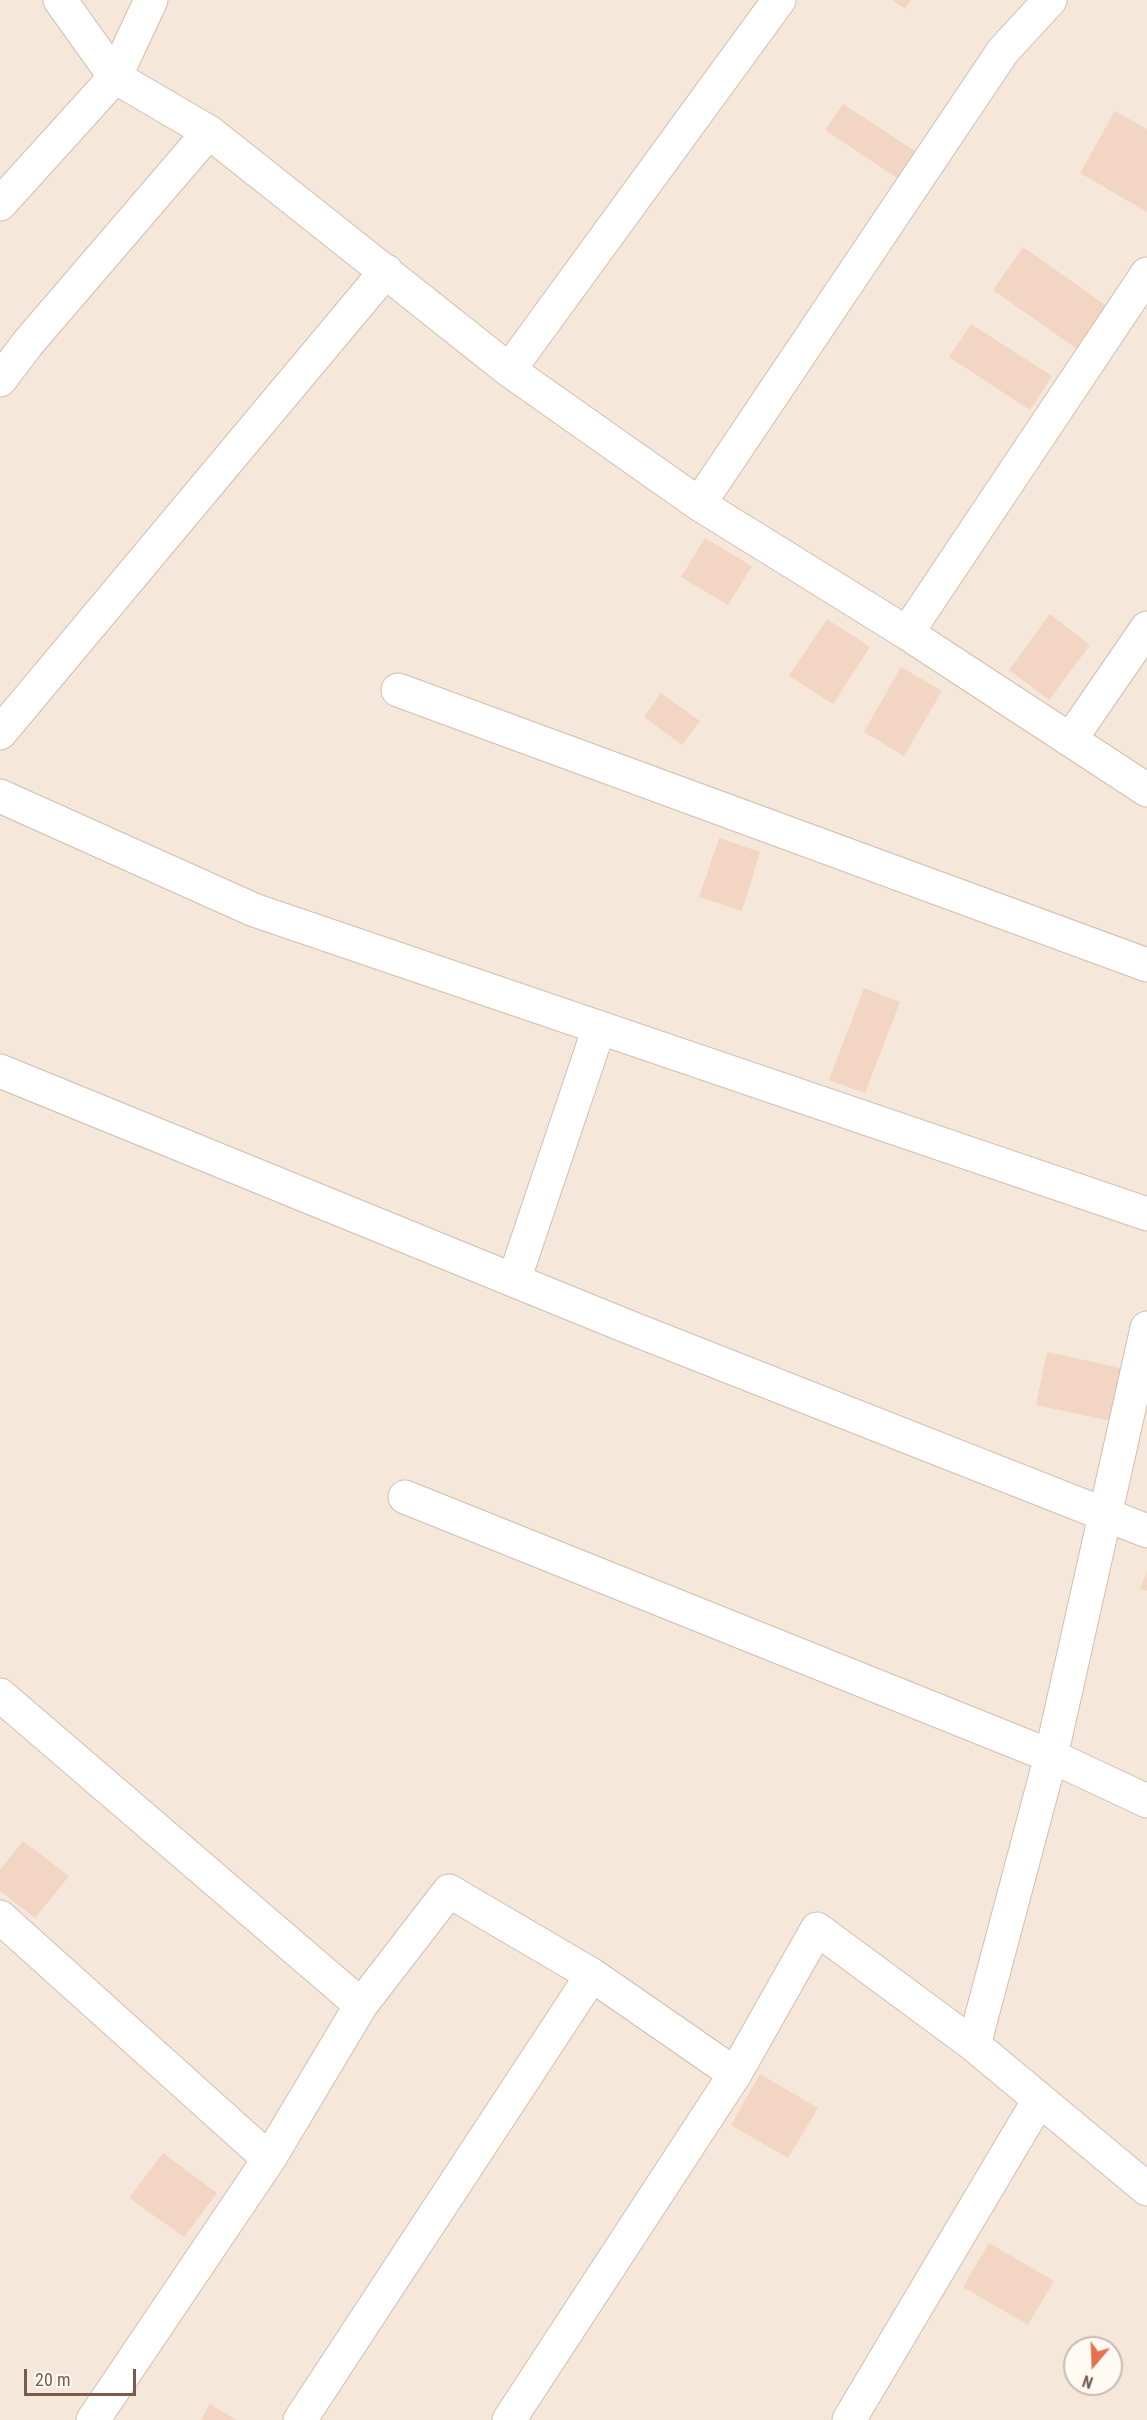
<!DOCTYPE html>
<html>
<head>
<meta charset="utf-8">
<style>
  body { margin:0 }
  #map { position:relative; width:1147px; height:2420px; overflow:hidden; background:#fdf6ec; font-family:"Roboto Condensed",sans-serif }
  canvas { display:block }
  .north { position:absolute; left:1063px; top:2336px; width:60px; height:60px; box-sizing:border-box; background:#fffaf3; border:2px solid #cabbb1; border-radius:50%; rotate:199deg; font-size:16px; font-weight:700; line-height:24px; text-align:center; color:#7a5c4d }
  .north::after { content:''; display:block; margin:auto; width:21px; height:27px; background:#e76f51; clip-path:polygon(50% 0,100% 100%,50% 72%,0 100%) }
  .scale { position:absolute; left:24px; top:2369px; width:112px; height:27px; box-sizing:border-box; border:3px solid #7a5c4d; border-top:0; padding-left:8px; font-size:18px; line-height:21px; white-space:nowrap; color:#7a5c4d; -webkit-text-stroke:4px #fffaf3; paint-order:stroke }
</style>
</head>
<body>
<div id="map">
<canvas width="1147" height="2420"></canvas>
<div class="north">N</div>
<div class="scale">20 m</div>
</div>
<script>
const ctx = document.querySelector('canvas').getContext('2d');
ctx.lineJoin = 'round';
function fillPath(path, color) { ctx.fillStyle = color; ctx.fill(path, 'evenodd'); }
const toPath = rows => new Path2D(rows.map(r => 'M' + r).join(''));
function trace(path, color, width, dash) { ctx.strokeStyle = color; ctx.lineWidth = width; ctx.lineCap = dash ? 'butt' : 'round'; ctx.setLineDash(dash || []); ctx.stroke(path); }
const residential = toPath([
  [0,0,1147,0,1147,2420,0,2420],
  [1075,2348,1111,2348,1111,2384,1075,2384]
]);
const building = toPath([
  [893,0,911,0,905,9],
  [843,104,921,155,903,182,825,130],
  [1115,111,1147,129,1147,212,1080,173],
  [1023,247,1107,306,1077,349,993,290],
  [971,324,1052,376,1030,410,949,357],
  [705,538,752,566,728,605,681,577],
  [1050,614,1090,645,1049,700,1009,670],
  [827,619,870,647,833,704,789,676],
  [901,667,942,691,904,756,864,732],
  [661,693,700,721,682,745,644,717],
  [719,838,760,852,742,911,699,897],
  [864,988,900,1002,865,1093,829,1080],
  [1047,1352,1121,1368,1110,1421,1036,1405],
  [1147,1571,1147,1591,1140,1589],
  [23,1841,69,1876,35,1918,0,1891,0,1870],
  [760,2074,818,2108,788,2158,731,2125],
  [163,2153,217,2193,184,2237,129,2198],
  [989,2243,1054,2281,1028,2325,963,2287],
  [210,2404,237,2420,201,2420]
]);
const street = toPath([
  [151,0,115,77,209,132,509,370,699,504,907,633,1147,790],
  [0,204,115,77,60,0],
  [509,370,779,0],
  [0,380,28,343,209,132],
  [699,504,1003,51,1050,0],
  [907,633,1147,274],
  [398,690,1147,965],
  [0,733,386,271],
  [1070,740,1147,628],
  [0,796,254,910,1147,1214],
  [0,1071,626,1326,1147,1531],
  [514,1280,599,1028],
  [405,1497,1051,1756,1147,1801],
  [0,1695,361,2005],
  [0,1917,269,2159],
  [974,2045,1051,1756,1147,1328],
  [93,2420,269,2159,361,2005,449,1891,592,1975,735,2074],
  [300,2420,592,1975],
  [509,2420,735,2074,817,1929,974,2045,1147,2189],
  [849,2420,1039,2100]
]);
fillPath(residential, '#f5e8da');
fillPath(building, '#f3d5c3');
trace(street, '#d1beb0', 35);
trace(street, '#fff', 33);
</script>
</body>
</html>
